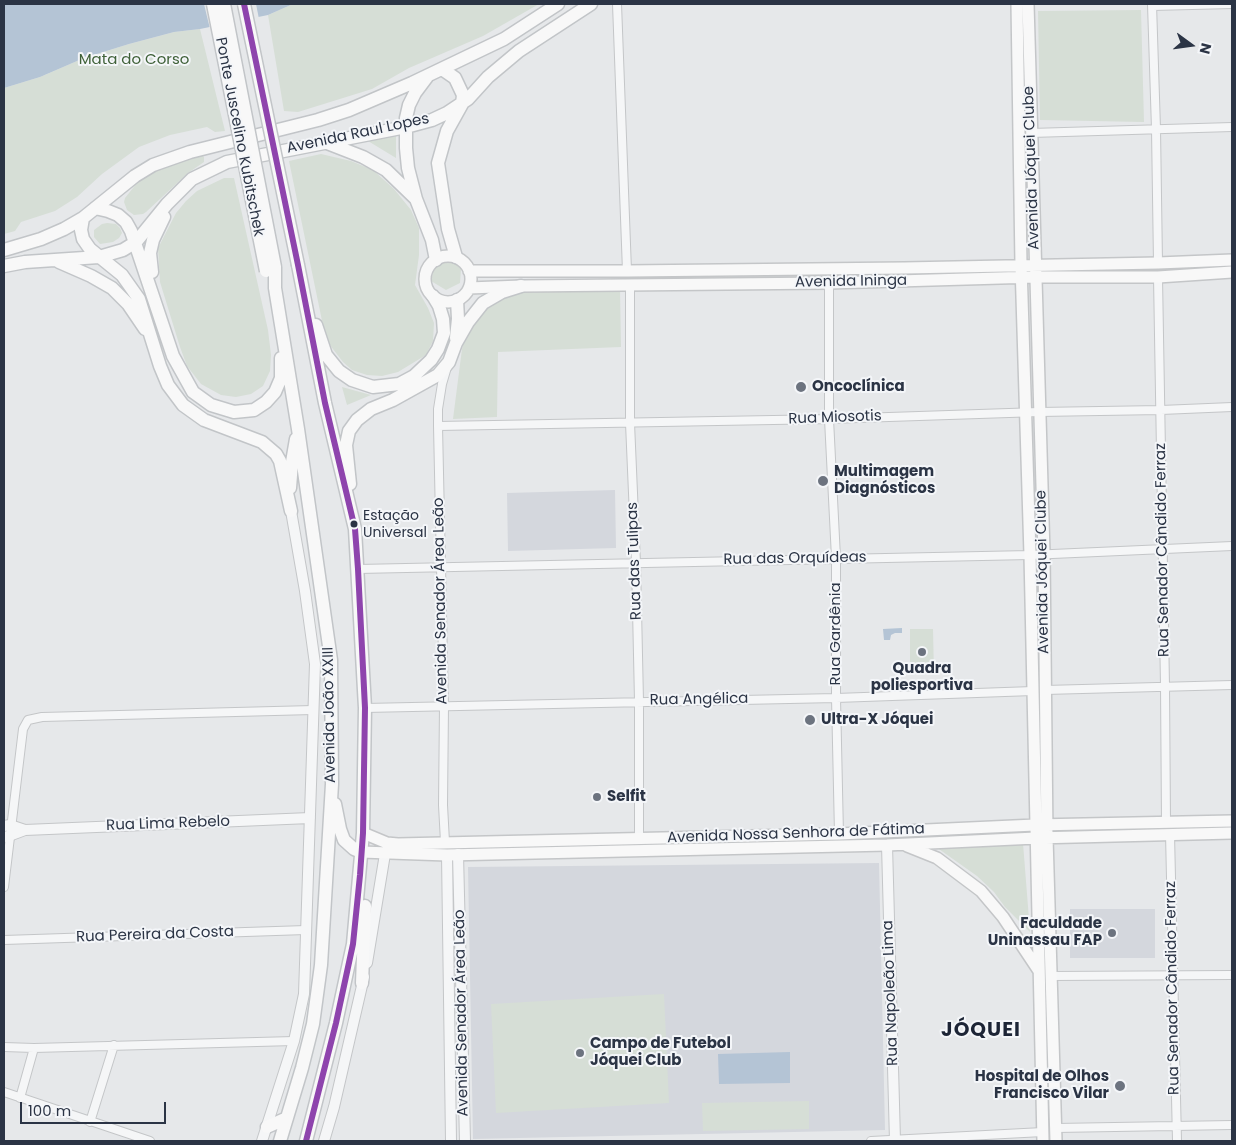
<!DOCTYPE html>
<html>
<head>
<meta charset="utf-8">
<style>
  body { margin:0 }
  #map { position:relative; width:1236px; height:1145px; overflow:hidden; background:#e6e8ea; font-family:Poppins,sans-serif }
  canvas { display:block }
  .frame { position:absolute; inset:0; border:5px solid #2b3445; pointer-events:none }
  .north { position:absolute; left:1166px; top:20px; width:50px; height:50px; -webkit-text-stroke:4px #f4f6f9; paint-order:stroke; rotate:104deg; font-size:14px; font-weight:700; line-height:20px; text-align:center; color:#2b3445 }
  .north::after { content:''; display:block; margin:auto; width:18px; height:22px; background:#2b3445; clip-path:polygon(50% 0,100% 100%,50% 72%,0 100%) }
  .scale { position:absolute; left:20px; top:1102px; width:146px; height:22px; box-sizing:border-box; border:2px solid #2b3445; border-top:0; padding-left:6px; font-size:15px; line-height:18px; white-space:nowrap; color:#2b3445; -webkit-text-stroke:4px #f4f6f9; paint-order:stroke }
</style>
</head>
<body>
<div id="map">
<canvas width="1236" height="1145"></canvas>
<div class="frame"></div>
<div class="north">N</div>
<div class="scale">100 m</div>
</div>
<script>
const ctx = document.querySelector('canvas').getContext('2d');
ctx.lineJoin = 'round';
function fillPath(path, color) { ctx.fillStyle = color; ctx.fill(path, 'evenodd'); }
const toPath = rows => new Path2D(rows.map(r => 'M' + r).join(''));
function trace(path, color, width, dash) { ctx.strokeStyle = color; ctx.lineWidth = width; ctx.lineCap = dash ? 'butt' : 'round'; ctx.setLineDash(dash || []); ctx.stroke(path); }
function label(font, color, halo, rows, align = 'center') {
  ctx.font = font + ' Poppins,sans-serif'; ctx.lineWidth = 4; ctx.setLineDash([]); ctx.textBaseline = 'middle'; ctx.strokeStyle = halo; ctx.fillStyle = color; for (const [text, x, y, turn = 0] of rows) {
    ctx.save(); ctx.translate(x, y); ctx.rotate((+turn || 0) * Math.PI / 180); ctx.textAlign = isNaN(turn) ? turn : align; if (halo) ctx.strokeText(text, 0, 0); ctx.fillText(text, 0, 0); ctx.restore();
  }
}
const built = toPath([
  [615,490,616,548,508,551,507,493],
  [879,863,885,1130,473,1139,468,867],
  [1070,909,1155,909,1155,958,1070,958]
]);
const green = toPath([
  [293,4,539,4,483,36,409,68,372,89,298,112,284,111,268,15],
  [1141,10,1144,122,1040,120,1038,11],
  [200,29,225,131,215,132,207,127,170,135,139,147,102,174,77,197,55,211,21,222,15,231,4,234,4,88,40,77,84,58,129,44,174,32],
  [396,136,396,158,368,141],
  [321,154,351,161,373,170,394,189,411,210,419,228,419,255,415,285,428,308,434,323,433,341,426,355,398,372,382,376,367,375,352,370,343,362,326,340,289,161],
  [202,155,204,157,204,162,188,173,146,212,143,214,134,215,127,210,124,202,125,198,137,183,158,169,182,160],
  [224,178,234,178,268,330,271,355,270,371,263,386,251,394,236,397,221,395,201,384,187,366,180,347,160,282,158,248,176,213,186,201,197,191],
  [107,223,116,224,120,228,122,233,119,238,113,242,100,244,94,237,94,230,102,224],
  [445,260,455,263,461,269,460,283,446,290,431,281,434,268],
  [620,289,621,347,498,352,497,417,453,419,462,349,465,338,481,310,518,291],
  [342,387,371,395,347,405],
  [910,629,933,629,934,674,910,674],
  [1023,843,1030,932,1005,907,994,892,977,876,936,847],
  [664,994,669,1103,496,1113,491,1004],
  [809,1101,809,1129,703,1131,702,1103]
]);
const water = toPath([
  [4,4,293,4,268,15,200,29,174,32,129,44,84,58,40,77,4,88],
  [902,628,902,633,895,633,891,635,890,640,884,640,883,629],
  [790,1052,790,1083,719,1084,718,1054]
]);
const pier = toPath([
  [204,4,256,4,259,19,210,29]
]);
const minor = toPath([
  [617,4,627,271],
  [1152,4,1156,129,1158,263],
  [1152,6,1232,4],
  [1031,133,1232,127],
  [1158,277,1165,686,1166,822],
  [829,283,829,419,836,558,836,698,839,834],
  [630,285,630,423,636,563,639,701,639,838],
  [438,426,829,419,1039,412,1161,410,1232,407],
  [358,569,1030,555,1232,546],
  [1045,690,1232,685],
  [365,708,836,698,1033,691],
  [1170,834,1177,1141],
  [445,842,443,805,444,706,438,426,438,409,442,384,447,367],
  [4,887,23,729,28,720,42,717,313,710],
  [4,940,306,930],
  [1051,976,1232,975],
  [4,1047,34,1048,294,1041],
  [4,1092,150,1141],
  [20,1098,34,1048],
  [90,1122,114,1045],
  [1056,1128,1232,1125],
  [871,1141,1043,1132]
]);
const tertiary = toPath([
  [4,826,10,825,25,830,310,818],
  [4,837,9,836,25,830],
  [887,845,895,1141],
  [458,854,465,1141],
  [447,855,451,1141],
  [367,963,385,854],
  [262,1141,294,1041,304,994,315,664,305,591,291,511],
  [324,1141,334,1107,364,977]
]);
const secondary = toPath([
  [1017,4,1021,265,1030,555,1043,1141],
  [1028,4,1044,554,1047,837,1056,1141],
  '425 279a23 23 0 1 1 46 0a23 23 0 1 1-46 0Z',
  [469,271,627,271,904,268,1158,263,1232,260],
  [469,288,521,286,829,283,1035,277,1158,277,1232,272],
  [363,833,387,843,398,844,839,834,1035,825,1232,821],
  [907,846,937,858,981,891,1003,917,1039,971],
  [361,852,447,855,887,845,1036,838,1232,833]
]);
const primary = toPath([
  [442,69,455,78,463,95,462,104,447,131,438,163,448,229,456,257],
  [427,77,415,93,409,105,406,118,406,148,408,168,416,199,432,240,436,260],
  [327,143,363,157,386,170,416,199],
  [95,208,108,211,118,215,126,222,131,231,173,356,193,392,211,405,234,412,254,410,266,402,275,392,281,378,281,358],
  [83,218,81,230,83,239,90,249,122,275,139,299,160,366,168,385,183,405,204,420,262,442,276,454,280,461,291,511],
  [4,250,41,239,64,229,83,218,135,176,153,165,190,152,318,120,349,110,412,83,504,39,558,4],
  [59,262,91,276,112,288,128,304,145,329],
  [298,265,325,403,355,529,365,708,363,833,353,944,336,1023,306,1141],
  [4,266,25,262,99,257,123,250,136,242,167,204,192,179,227,162,406,127,432,120,447,113,468,99,488,77,519,51,591,4],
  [275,267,275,288,298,429,331,660,332,784,321,965,313,1024,302,1068,280,1141],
  [152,272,150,253,153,240,164,217],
  [316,325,326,355,339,371,352,380,373,387,399,384,414,376,431,360,438,349,444,333,443,319,439,306,433,296],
  [456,338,458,319,457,300],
  [350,484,346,445,349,431,357,420,371,409,393,400,438,375,449,362,456,343,468,322,483,303,502,292,521,286],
  [290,488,292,462,296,439],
  [335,804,340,829,344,840,354,849,361,852],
  [362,983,365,906],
  [267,1127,287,1118]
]);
const primaryBridge = toPath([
  [213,4,266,271],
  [224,4,275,267],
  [244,4,298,265]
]);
const bus1 = toPath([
  [244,4,298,265,325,403,355,529,358,569,365,708,363,833,360,875,353,944,336,1023,306,1141]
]);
const markers = [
  [801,387,6,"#6c737f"],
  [823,481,6,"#6c737f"],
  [354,524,4.5,"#2b3445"],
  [922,652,5,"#6c737f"],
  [810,720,6,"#6c737f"],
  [597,797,5,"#6c737f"],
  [1112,933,5,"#6c737f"],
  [580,1053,5,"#6c737f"],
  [1120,1086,6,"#6c737f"]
];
const busNames = [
  ["Estação",363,516],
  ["Universal",363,533]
];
const parkNames = [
  ["Mata do Corso",134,60]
];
const streetNames = [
  ["Avenida Raul Lopes",358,134,-12],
  ["Ponte Juscelino Kubitschek",239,137,79],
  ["Avenida Jóquei Clube",1032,168,-92],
  ["Avenida Ininga",851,282,-1],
  ["Rua Miosotis",835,418,-2],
  ["Rua Senador Cândido Ferraz",1163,550,-91],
  ["Rua das Orquídeas",795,559,-1],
  ["Rua das Tulipas",635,561,-92],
  ["Avenida Jóquei Clube",1043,572,-91],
  ["Avenida Senador Área Leão",441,601,-91],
  ["Rua Gardênia",836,634,-90],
  ["Rua Angélica",699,700,-1],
  ["Avenida João XXIII",330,715,-91],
  ["Rua Lima Rebelo",168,824,-2],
  ["Avenida Nossa Senhora de Fátima",796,834,-2],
  ["Rua Pereira da Costa",155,935,-2],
  ["Rua Senador Cândido Ferraz",1173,988,-91],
  ["Rua Napoleão Lima",891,993,-92],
  ["Avenida Senador Área Leão",462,1013,-91]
];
const poiNames = [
  ["Oncoclínica",812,387],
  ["Multimagem",834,472],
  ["Diagnósticos",834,489],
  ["Quadra",922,669,"center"],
  ["poliesportiva",922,686,"center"],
  ["Ultra-X Jóquei",821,720],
  ["Selfit",607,797],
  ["Faculdade",1102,924,"right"],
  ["Uninassau FAP",1102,941,"right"],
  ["Campo de Futebol",590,1044],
  ["Jóquei Club",590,1061],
  ["Hospital de Olhos",1109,1077,"right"],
  ["Francisco Vilar",1109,1094,"right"]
];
const districtNames = [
  ["JÓQUEI",981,1031]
];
fillPath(built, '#d4d7dd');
fillPath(green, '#d6ded6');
fillPath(water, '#b4c4d5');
fillPath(pier, '#e6e8ea');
trace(minor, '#c4c6c8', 10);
trace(tertiary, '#c4c6c8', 12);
trace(secondary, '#c4c6c8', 14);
trace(primary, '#c2c5c8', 15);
trace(minor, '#f5f6f7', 8);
trace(tertiary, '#f5f6f7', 10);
trace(secondary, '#f8f8f8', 11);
trace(primary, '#f8f8f8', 12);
trace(primaryBridge, '#c2c5c8', 15, []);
trace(primaryBridge, '#f8f8f8', 12);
trace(bus1, '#8e44ad', 6);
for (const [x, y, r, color] of markers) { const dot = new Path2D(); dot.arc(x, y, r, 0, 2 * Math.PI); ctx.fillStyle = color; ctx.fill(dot); trace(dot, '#f4f6f9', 2); }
label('14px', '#2b3445', '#f4f6f9', busNames, 'left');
label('15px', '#3f6138', '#f4f6f9', parkNames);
label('15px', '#2b3445', '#f4f6f9', streetNames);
label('bold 15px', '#2b3445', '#f4f6f9', poiNames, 'left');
ctx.letterSpacing = '1px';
label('bold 20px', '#1d2536', '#f4f6f9', districtNames);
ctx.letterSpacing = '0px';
</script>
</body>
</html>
